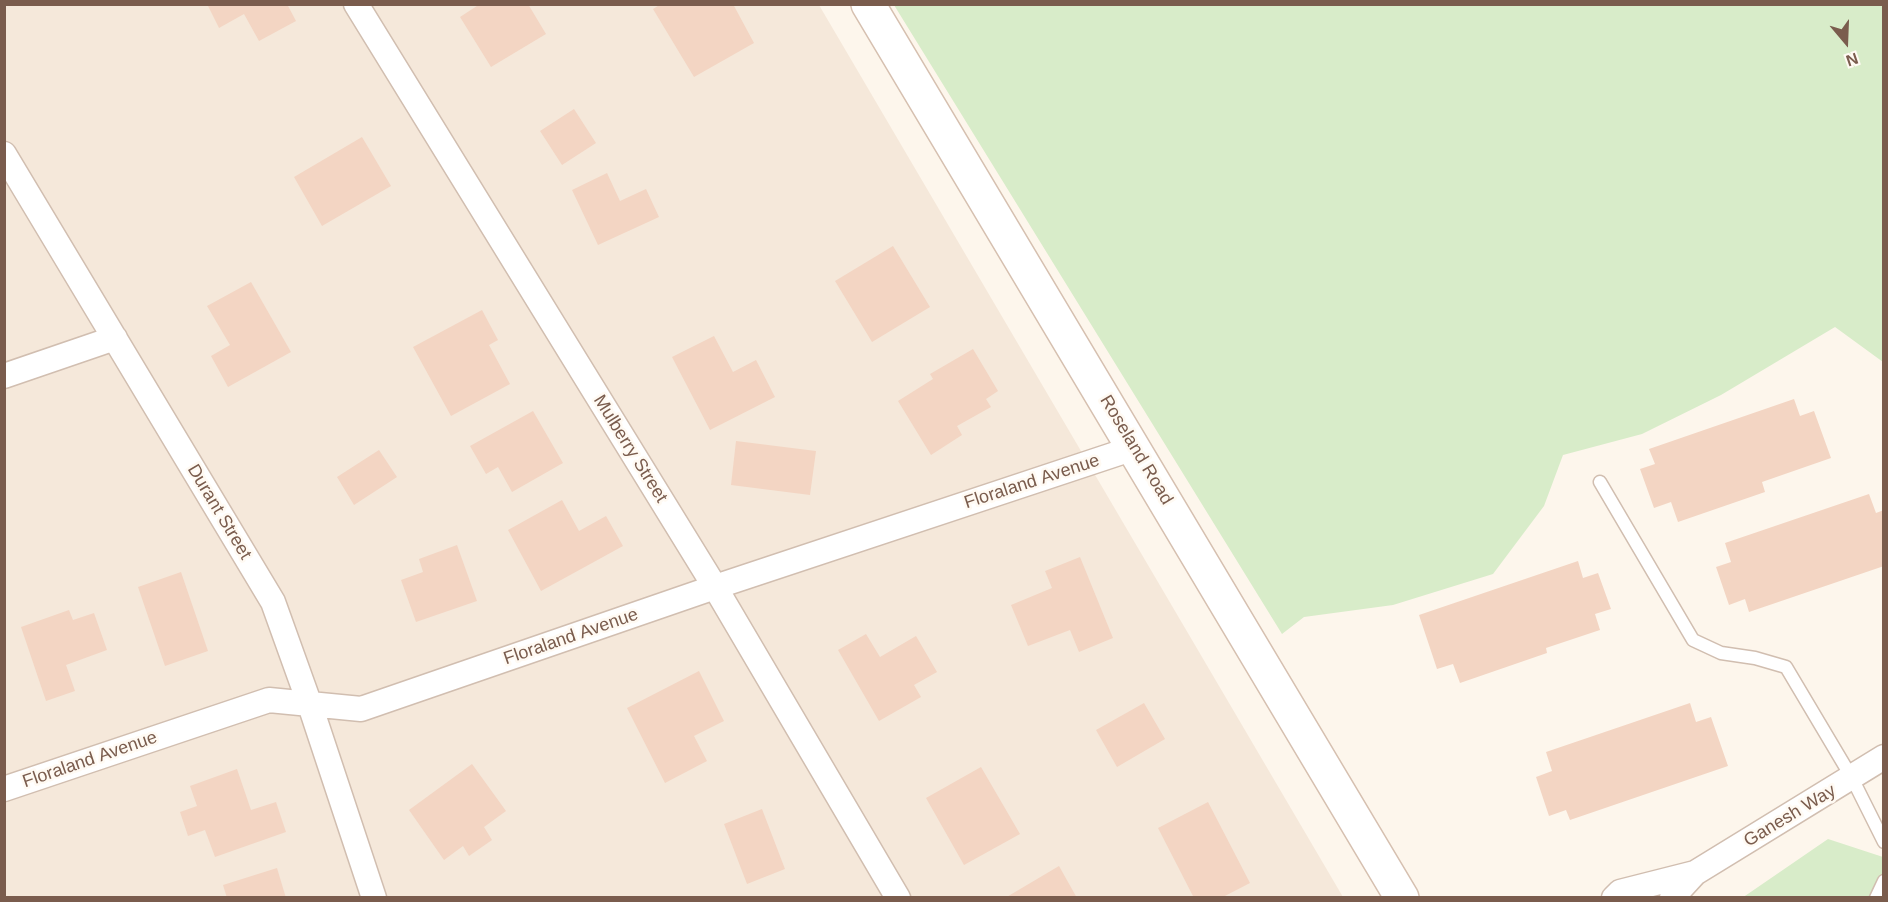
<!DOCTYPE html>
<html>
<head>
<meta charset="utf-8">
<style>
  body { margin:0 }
  #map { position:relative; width:1888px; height:902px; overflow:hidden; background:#fdf6ec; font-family:Arial,sans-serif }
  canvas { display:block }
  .frame { position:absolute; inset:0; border:6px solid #7a5c4d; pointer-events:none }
  .north { position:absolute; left:1816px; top:12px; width:60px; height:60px; -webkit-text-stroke:4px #fffaf3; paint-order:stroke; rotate:161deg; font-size:16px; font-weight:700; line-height:24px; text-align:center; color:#7a5c4d }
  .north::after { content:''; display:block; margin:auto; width:21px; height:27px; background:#7a5c4d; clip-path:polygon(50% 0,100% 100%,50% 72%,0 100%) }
</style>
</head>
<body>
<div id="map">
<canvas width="1888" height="902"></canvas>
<div class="frame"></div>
<div class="north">N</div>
</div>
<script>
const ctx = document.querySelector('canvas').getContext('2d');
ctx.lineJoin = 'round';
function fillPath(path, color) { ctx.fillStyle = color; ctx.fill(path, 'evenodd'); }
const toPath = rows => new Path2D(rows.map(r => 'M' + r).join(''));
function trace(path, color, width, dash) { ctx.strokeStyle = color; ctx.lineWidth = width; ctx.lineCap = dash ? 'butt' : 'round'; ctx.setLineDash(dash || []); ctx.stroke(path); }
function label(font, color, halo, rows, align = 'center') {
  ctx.font = font + ' Arial,sans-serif'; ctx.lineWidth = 5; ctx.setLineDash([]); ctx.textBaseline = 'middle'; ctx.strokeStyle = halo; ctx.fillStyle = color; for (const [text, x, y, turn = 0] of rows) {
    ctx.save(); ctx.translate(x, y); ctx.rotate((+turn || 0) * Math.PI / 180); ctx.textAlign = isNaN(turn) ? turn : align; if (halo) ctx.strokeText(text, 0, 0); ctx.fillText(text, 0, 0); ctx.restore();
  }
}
const residential = toPath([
  [5,4,819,5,1343,897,5,898]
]);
const green = toPath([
  [894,5,1883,5,1883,362,1835,327,1721,395,1642,434,1563,455,1544,506,1493,574,1393,605,1304,617,1282,634],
  [1828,839,1883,857,1883,897,1742,898]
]);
const building = toPath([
  [207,4,287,4,296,21,259,41,244,14,219,28],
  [480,4,528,4,546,34,491,67,460,17],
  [661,4,733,4,754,43,694,77,653,9],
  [574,109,596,143,562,165,540,131],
  [362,137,391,186,322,226,294,177],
  [607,173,620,201,646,189,659,217,598,245,572,190],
  [893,246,930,307,872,342,835,281],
  [251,282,291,352,228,387,211,356,230,345,207,306],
  [482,310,498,340,489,345,510,384,451,416,413,347],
  [714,336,733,372,756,360,775,397,710,430,672,357],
  [973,349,998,391,986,399,991,407,957,426,962,435,931,455,898,401,933,379,930,374],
  [1794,399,1800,416,1814,411,1831,458,1762,482,1765,492,1678,522,1671,502,1654,508,1640,469,1655,464,1649,449],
  [533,411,563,463,512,492,498,467,486,474,470,446],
  [736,441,816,451,810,495,731,485],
  [379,450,397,477,354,505,337,477],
  [1869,494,1876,513,1884,510,1884,566,1749,612,1745,599,1729,605,1716,567,1731,562,1725,543],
  [562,500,579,531,606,516,623,546,541,591,508,530],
  [457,545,477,601,416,622,401,580,423,572,419,559],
  [1080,557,1113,638,1079,652,1070,630,1028,646,1011,605,1052,588,1045,571],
  [1578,561,1583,578,1598,573,1611,609,1595,614,1600,630,1546,648,1547,653,1460,683,1453,664,1437,669,1419,615],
  [181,572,208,651,165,666,138,587],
  [69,610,73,620,94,613,107,650,66,665,75,691,46,701,21,627],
  [866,634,880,657,916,636,937,672,914,685,921,697,879,721,838,650],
  [699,671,724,721,694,736,707,761,665,783,627,708],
  [1144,703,1165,739,1117,767,1096,730],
  [1690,703,1696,722,1711,717,1728,766,1570,820,1566,810,1549,816,1536,777,1552,771,1546,752],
  [472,764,506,811,484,827,492,840,469,856,463,846,444,860,409,810],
  [981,767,1020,834,964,865,926,798],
  [237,769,251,810,276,802,286,832,215,857,205,830,188,836,180,812,197,806,190,786],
  [1208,802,1250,883,1221,898,1194,898,1158,828],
  [762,809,785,869,747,884,724,824],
  [1059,866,1077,898,1005,898],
  [277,868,286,898,227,898,223,885]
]);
const service = toPath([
  [1600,482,1693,640,1721,653,1755,658,1786,667,1852,778,1884,842],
  [1876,898,1884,881]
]);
const minor = toPath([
  [356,4,715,587,898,898],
  [4,154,273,602,310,705,374,898],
  [4,376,115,338],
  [4,789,269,700,361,709,715,587,1134,448],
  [1614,898,1620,892,1695,873],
  [1672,898,1695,873,1884,757]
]);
const secondary = toPath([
  [868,4,1402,898]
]);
const streetNames = [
  ["Mulberry Street",630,449,58],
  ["Roseland Road",1136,450,59],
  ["Floraland Avenue",1032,482,-18],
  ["Durant Street",219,512,59],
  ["Floraland Avenue",571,637,-19],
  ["Floraland Avenue",90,760,-19],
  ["Ganesh Way",1790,816,-31]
];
fillPath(residential, '#f5e8da');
fillPath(green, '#d8ecc9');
fillPath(building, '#f3d5c3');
trace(service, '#d1beb0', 15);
trace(minor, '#d1beb0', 27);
trace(secondary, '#d6c0b0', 36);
trace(service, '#fff', 12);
trace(minor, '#fff', 24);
trace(secondary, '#fff', 33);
label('18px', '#7a5c4d', '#fffaf3', streetNames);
</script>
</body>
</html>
